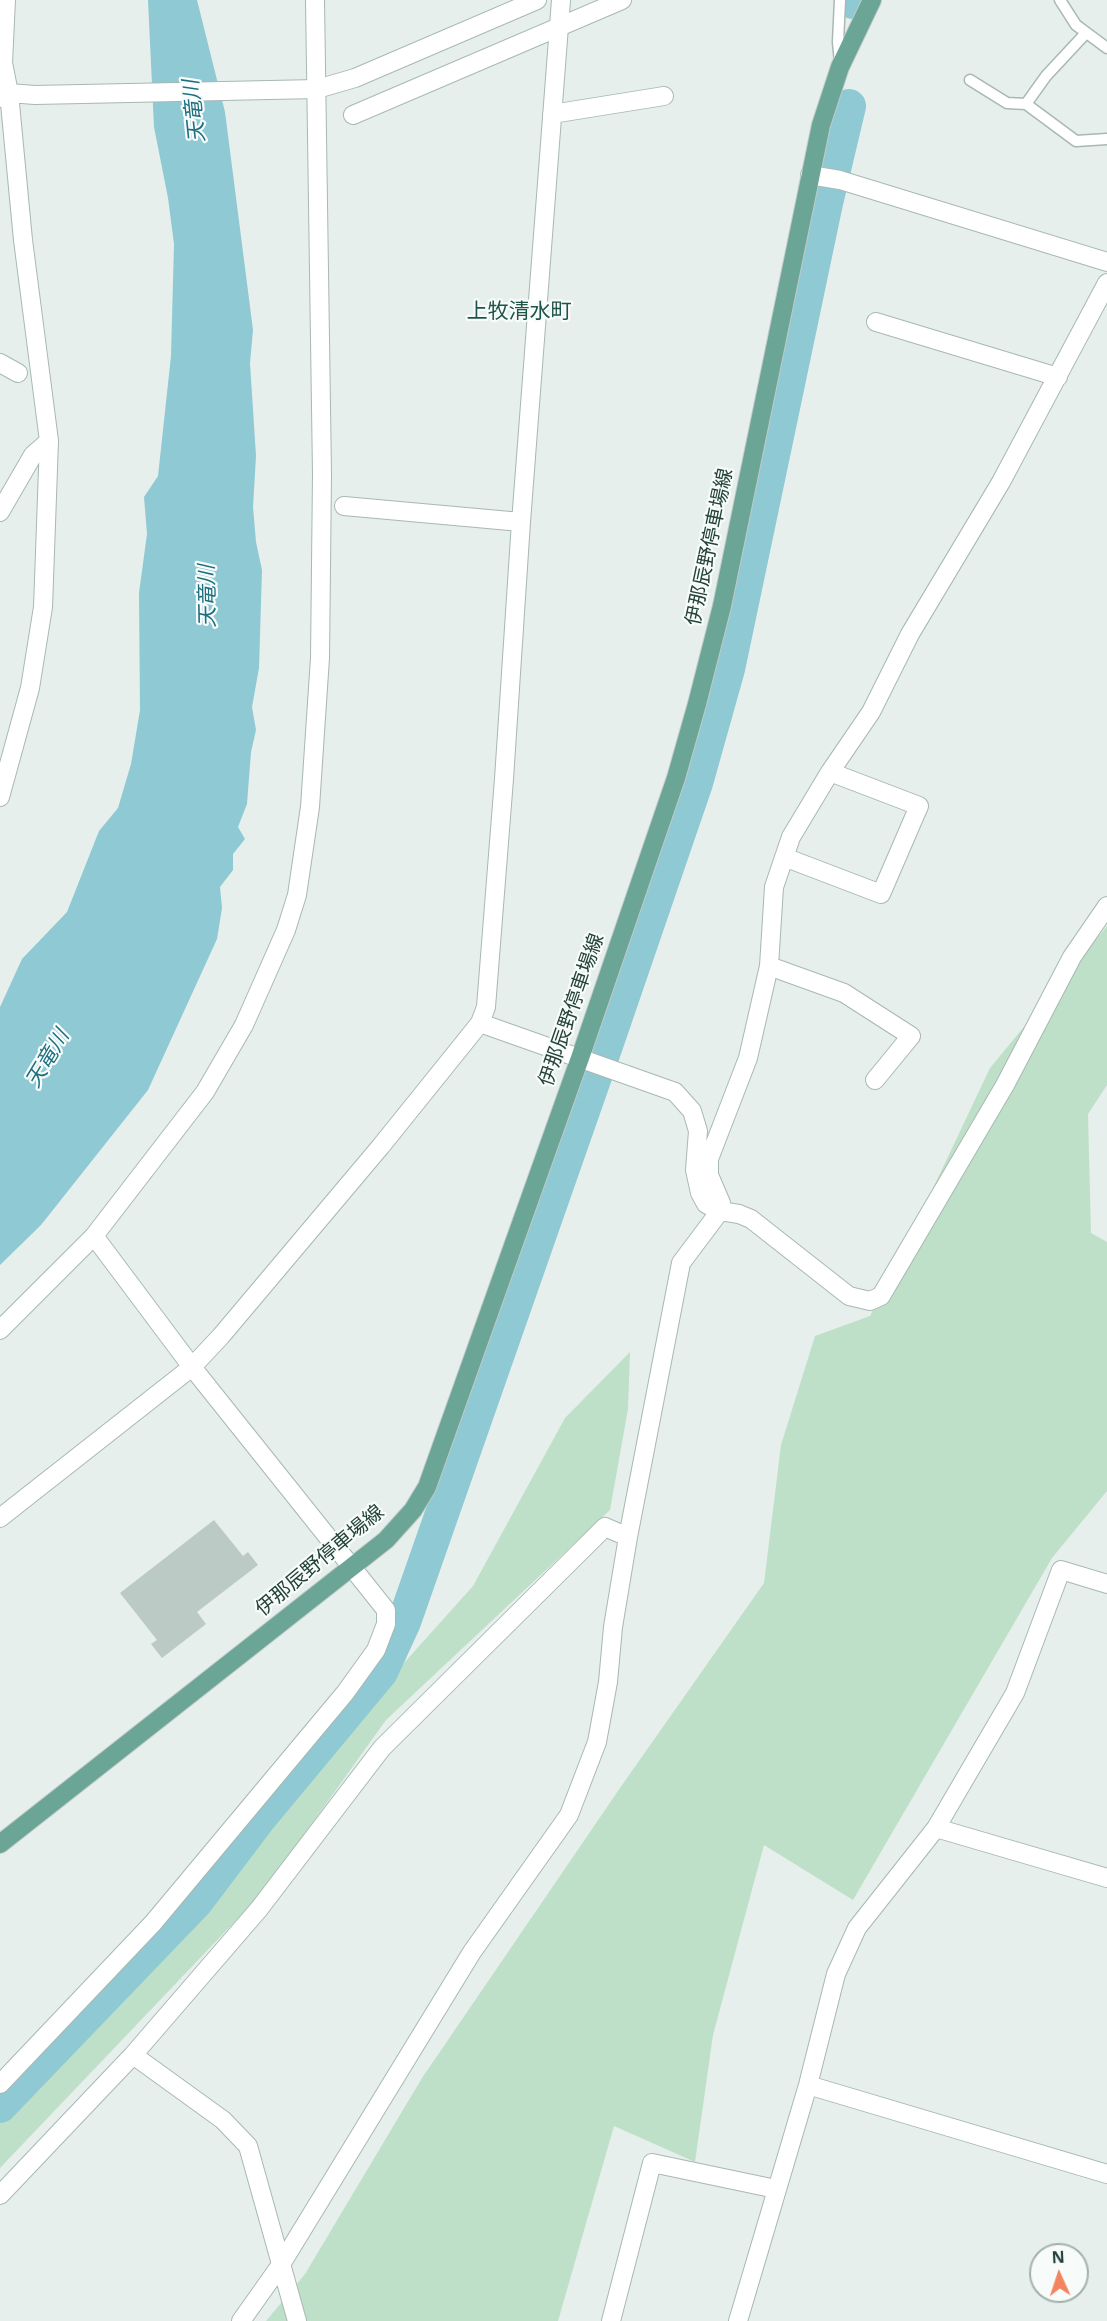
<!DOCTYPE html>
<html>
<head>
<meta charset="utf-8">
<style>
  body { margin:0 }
  #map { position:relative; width:1107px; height:2321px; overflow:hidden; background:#e6efeb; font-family:"Open Sans",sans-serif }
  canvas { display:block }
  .north { position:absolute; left:1029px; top:2243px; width:60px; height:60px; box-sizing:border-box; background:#f7fbf9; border:2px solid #a3b1ad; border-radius:50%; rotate:357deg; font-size:16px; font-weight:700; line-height:24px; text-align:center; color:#24423a }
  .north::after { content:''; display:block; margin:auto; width:21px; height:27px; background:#f4845f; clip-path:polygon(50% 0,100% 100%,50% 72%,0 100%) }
</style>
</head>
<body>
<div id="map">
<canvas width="1107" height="2321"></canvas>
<div class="north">N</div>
</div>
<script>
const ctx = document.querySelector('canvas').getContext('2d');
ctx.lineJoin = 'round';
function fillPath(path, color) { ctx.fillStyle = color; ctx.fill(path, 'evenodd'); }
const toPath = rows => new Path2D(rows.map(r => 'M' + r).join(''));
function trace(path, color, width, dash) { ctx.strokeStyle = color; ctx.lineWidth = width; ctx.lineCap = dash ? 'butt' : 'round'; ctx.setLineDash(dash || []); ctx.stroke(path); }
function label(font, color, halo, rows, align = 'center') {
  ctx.font = font + ' "Open Sans","Noto Sans JP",sans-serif'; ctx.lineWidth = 4.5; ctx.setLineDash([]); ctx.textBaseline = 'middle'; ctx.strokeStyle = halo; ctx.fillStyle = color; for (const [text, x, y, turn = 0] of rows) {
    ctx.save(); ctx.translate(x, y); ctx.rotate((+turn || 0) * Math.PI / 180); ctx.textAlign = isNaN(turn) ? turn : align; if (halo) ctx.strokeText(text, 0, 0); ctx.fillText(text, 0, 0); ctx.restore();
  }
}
const green = toPath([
  [1107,926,1107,1085,1088,1114,1091,1233,1107,1242,1107,1491,1052,1558,853,1900,764,1845,713,2035,695,2162,614,2126,558,2321,266,2321,305,2274,422,2078,620,1788,764,1583,781,1445,815,1336,870,1316,900,1258,990,1068],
  [630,1352,628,1409,610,1510,386,1720,263,1892,0,2168,0,2119,198,1912,316,1761,473,1586,565,1418]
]);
const water = toPath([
  [148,0,197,0,225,112,253,330,250,363,256,456,253,507,256,542,262,570,259,668,252,707,256,730,251,752,247,804,238,827,245,839,233,854,233,870,220,887,222,908,217,939,148,1090,41,1225,0,1265,0,1007,22,959,67,912,99,831,118,808,131,764,140,710,139,593,147,534,144,497,158,476,171,356,174,244,168,198,154,127]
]);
const river = toPath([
  [853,2,853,0],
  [601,1060,696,783,728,669,826,203,849,106],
  [0,2106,196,1902,258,1820,381,1672,404,1622,597,1071]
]);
const building = toPath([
  [214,1520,243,1556,248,1552,258,1565,197,1612,206,1624,162,1658,151,1644,157,1640,120,1593]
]);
const service = toPath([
  [1060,0,1076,25,1107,48],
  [840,63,838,42,840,0],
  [970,80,1007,103,1026,104,1046,76,1086,33],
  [1026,104,1076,141,1107,139]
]);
const minor = toPath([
  [0,98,9,93,35,95,317,89,355,78,537,0],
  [552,114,664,96],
  [353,115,622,0],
  [810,175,840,180,1107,262],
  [876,322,1058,377],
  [0,363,18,373],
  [344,506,521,522],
  [0,512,33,455,49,441],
  [0,797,30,688,43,607,49,441,23,240,9,93,3,63,6,0],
  [784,857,881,894,919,806,830,772],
  [769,966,844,993,911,1036,875,1080],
  [480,1023,675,1092,692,1111,698,1131,695,1170,700,1193,706,1204,720,1211,739,1214,751,1219,849,1296,870,1301,881,1296,1005,1085,1072,957,1107,906],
  [0,1330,94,1236,205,1092,244,1025,286,930,297,895,310,807,320,658,322,474,315,0],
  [0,1518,192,1367,221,1336,381,1146,480,1023,486,1007,504,779,521,522,561,0],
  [936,1828,1107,1878],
  [133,2055,223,2120,248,2146,297,2321],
  [0,2084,153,1923,345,1693,376,1650,386,1624,386,1610,192,1367,94,1236],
  [808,2085,1107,2174],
  [0,2195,133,2055,259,1909,382,1748,605,1527,628,1537],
  [241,2321,280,2266,472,1952,569,1815,597,1742,608,1682,613,1627,628,1537,681,1263,720,1211,721,1203,709,1175,709,1159,748,1058,769,966,774,887,791,837,830,772,871,712,910,634,1001,482,1107,283],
  [611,2321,652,2163,776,2189],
  [738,2321,808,2085,836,1974,857,1928,936,1828,1015,1693,1061,1570,1107,1584]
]);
const primary = toPath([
  [0,1844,386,1540,413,1510,427,1487,580,1058,676,778,697,704,722,606,821,125,840,67,872,0]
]);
const streetNames = [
  ["伊那辰野停車場線",710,547,-78],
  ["伊那辰野停車場線",572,1010,-71],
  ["伊那辰野停車場線",320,1561,-40]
];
const waterNames = [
  ["天竜川",195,111,-96],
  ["天竜川",208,596,-91],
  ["天竜川",48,1059,-59]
];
const neighbourhoodNames = [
  ["上牧清水町",519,312]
];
fillPath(green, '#bfe0c8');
fillPath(water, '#8ec9d4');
trace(river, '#8ec9d4', 34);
fillPath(building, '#bbcac4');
trace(service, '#a8b8b2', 13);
trace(minor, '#a8b8b2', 20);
trace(primary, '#c2cac8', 20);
trace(service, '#fff', 10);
trace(minor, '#fff', 18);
trace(primary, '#6aa596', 18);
label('20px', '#24423a', '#f7fbf9', streetNames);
label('italic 21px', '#1c6f80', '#f7fbf9', waterNames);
label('21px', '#1f5548', '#f7fbf9', neighbourhoodNames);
</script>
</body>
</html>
